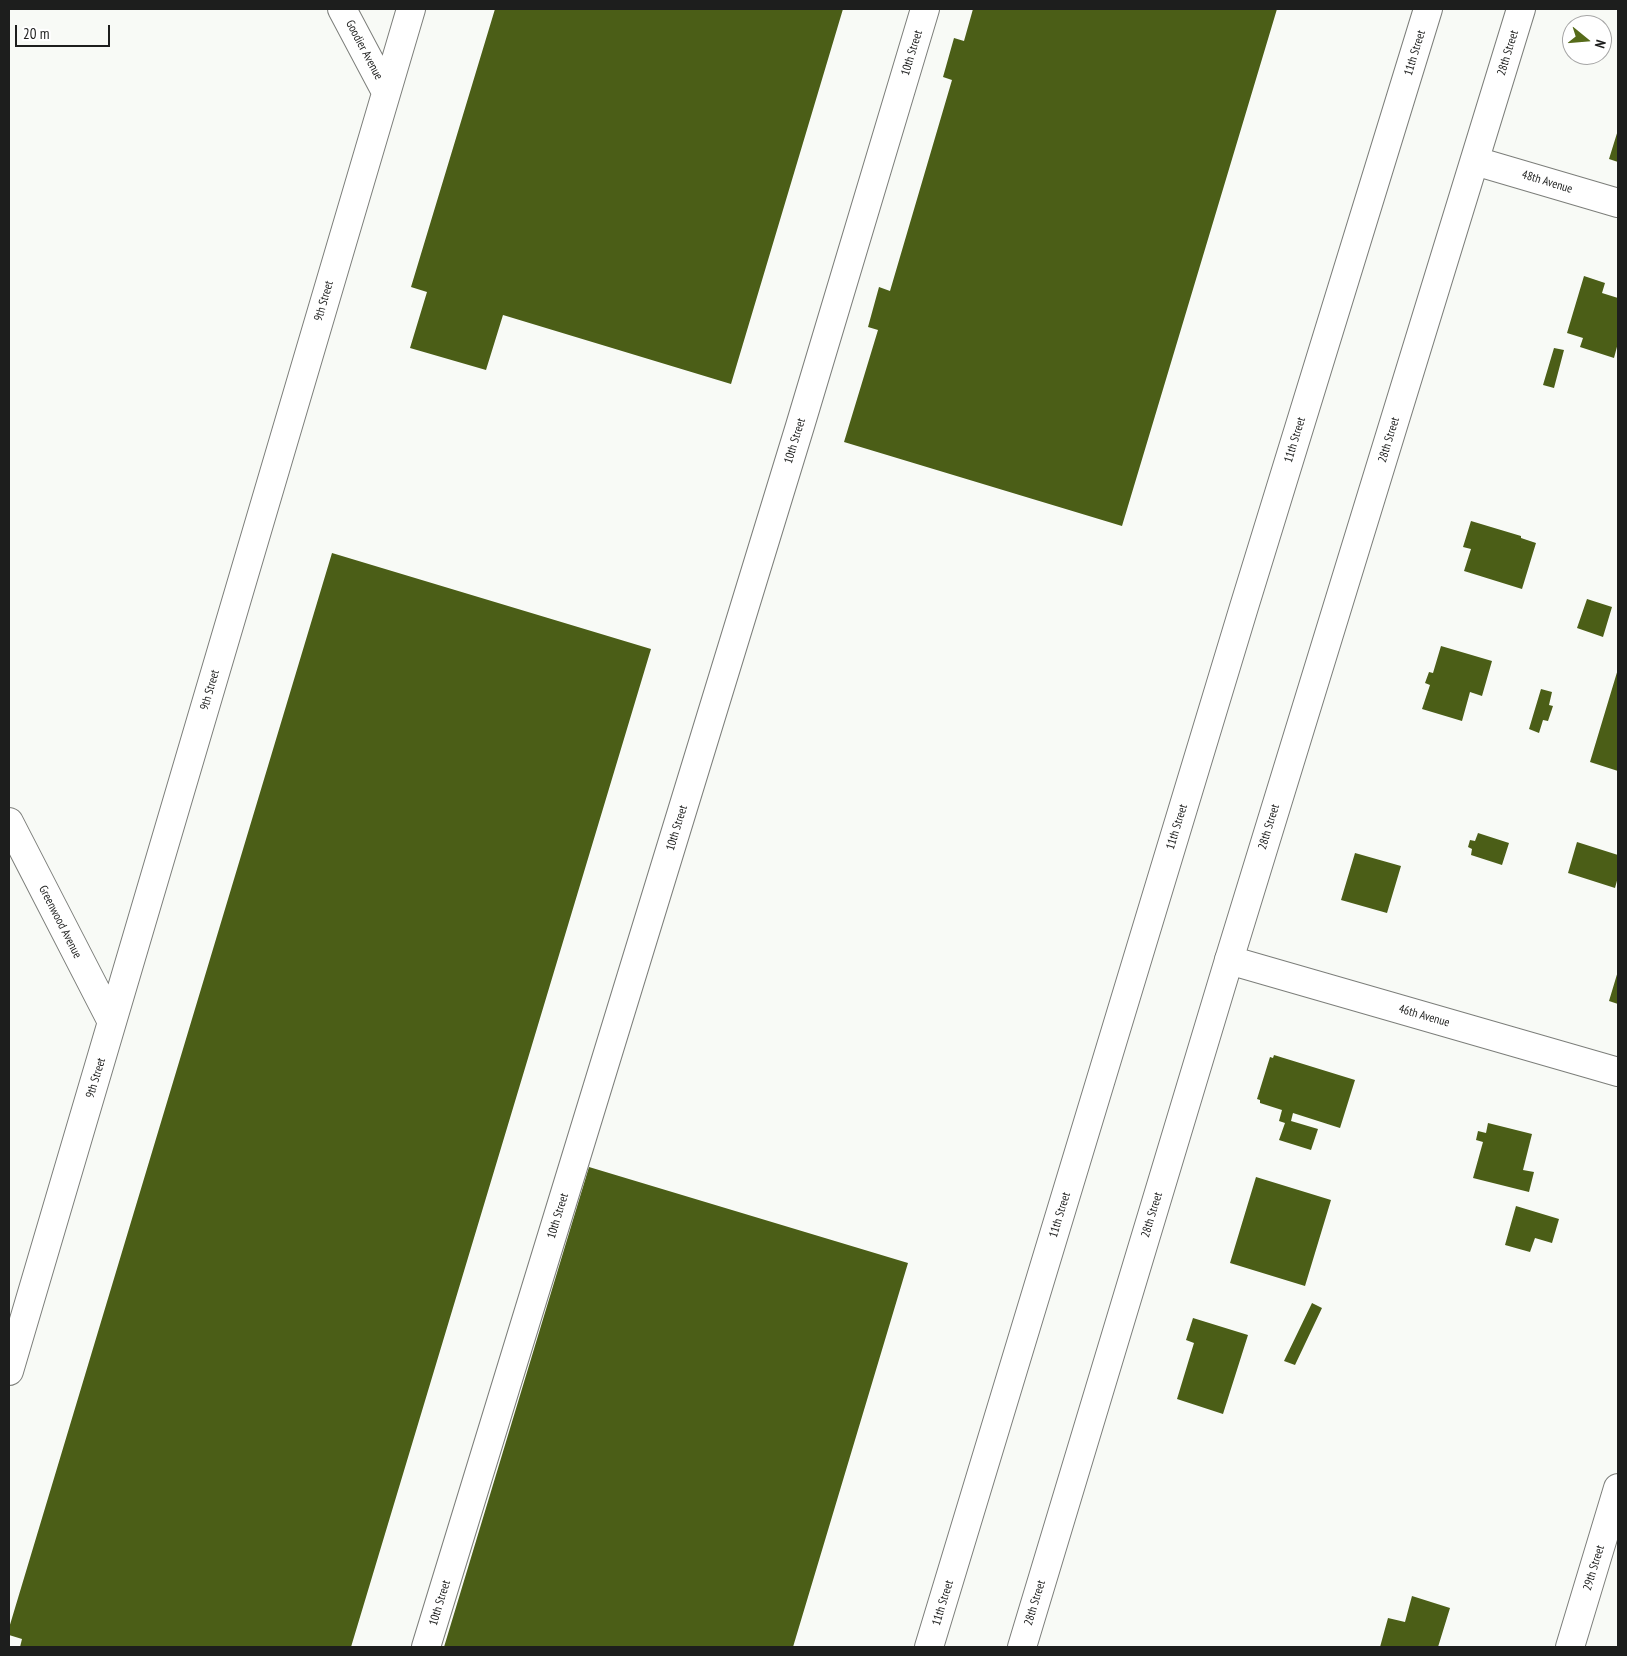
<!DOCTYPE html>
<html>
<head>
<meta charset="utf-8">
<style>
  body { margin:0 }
  #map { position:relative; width:1627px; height:1656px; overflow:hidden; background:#f8faf6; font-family:"PT Sans Narrow",sans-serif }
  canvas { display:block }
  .frame { position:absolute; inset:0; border:10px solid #1d1e1d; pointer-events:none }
  .north { position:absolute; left:1562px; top:15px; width:50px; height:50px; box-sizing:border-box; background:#fff; border:1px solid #a5a5a5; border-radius:50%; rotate:107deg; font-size:14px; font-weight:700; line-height:20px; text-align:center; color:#1d1e1d }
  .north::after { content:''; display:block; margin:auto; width:18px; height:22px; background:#566b1a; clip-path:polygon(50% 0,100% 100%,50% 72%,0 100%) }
  .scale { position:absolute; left:15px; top:25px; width:95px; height:22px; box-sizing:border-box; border:2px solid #1d1e1d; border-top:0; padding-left:6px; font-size:15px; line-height:18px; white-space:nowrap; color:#1d1e1d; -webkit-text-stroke:4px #fff; paint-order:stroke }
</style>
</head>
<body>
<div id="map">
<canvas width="1627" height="1656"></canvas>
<div class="frame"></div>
<div class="north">N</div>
<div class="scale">20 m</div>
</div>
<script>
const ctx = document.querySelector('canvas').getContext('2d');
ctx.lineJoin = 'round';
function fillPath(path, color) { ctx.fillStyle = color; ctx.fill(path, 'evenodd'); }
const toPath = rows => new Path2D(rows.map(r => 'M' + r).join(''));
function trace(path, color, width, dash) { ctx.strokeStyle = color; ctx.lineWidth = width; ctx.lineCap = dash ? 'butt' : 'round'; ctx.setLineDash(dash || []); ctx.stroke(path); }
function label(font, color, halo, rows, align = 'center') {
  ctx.font = font + ' "PT Sans Narrow",sans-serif'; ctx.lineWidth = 5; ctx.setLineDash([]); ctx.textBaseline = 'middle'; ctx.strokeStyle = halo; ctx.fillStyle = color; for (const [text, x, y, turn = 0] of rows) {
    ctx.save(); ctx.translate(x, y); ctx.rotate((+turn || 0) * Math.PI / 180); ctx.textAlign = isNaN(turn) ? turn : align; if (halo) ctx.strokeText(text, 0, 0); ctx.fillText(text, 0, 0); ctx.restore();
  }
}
const building = toPath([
  [495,9,843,9,731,384,503,315,486,370,410,348,427,292,411,287],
  [973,9,1277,9,1122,526,844,442,878,330,868,327,879,287,890,291,952,80,943,77,954,38,964,41],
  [1618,130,1618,162,1609,159],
  [1584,276,1605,283,1602,293,1618,298,1618,343,1614,358,1580,347,1583,338,1567,333],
  [1554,348,1564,350,1554,388,1543,385],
  [1471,521,1521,536,1521,538,1536,543,1522,589,1464,571,1471,549,1463,547],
  [332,553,651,649,351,1647,20,1647,22,1639,9,1635,9,1628],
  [1587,599,1612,607,1603,637,1577,628],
  [1441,646,1492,661,1482,696,1470,692,1462,721,1422,709,1430,685,1425,683,1429,672,1433,673],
  [1618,669,1618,771,1590,762],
  [1541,689,1552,692,1549,705,1553,706,1548,721,1543,720,1539,733,1529,729],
  [1478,833,1509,843,1502,865,1471,855,1472,849,1468,847,1470,840,1475,841],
  [1577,842,1618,855,1618,877,1615,888,1568,873],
  [1355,853,1401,866,1387,913,1341,900],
  [1618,971,1618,1004,1609,1001],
  [1274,1055,1355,1080,1340,1128,1293,1113,1291,1121,1318,1129,1311,1150,1279,1140,1285,1123,1279,1121,1282,1110,1260,1103,1260,1100,1257,1099,1270,1057,1273,1058],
  [1488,1123,1532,1134,1523,1170,1534,1172,1529,1192,1473,1178,1483,1142,1476,1140,1478,1131,1486,1133],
  [589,1167,908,1263,793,1647,444,1647],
  [1256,1177,1331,1200,1305,1286,1230,1263],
  [1516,1206,1559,1219,1552,1243,1535,1238,1530,1252,1505,1245],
  [1312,1303,1322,1308,1295,1365,1284,1361],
  [1193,1318,1248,1335,1223,1414,1177,1399,1194,1343,1186,1340],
  [1412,1596,1450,1608,1438,1647,1380,1647,1388,1618,1405,1622]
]);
const minor = toPath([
  [342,9,386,92],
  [1475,161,1618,203],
  [9,822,112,1022],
  [1229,960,1618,1072],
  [9,1371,411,9],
  [426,1647,800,426,925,9],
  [929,1647,1244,607,1428,9],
  [1570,1647,1618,1488]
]);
const secondary = toPath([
  [1022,1647,1229,960,1521,9]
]);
const streetNames = [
  ["Goodier Avenue",364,50,62],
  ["10th Street",912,53,-73],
  ["11th Street",1415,53,-73],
  ["28th Street",1508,53,-73],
  ["48th Avenue",1547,182,17],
  ["9th Street",324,301,-74],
  ["11th Street",1295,440,-73],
  ["28th Street",1389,440,-73],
  ["10th Street",795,441,-73],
  ["9th Street",210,690,-74],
  ["11th Street",1177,827,-73],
  ["28th Street",1269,827,-73],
  ["10th Street",677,828,-73],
  ["Greenwood Avenue",60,922,63],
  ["46th Avenue",1424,1016,16],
  ["9th Street",96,1078,-73],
  ["11th Street",1060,1215,-73],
  ["28th Street",1152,1215,-73],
  ["10th Street",558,1216,-73],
  ["29th Street",1594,1568,-73],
  ["10th Street",440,1603,-73],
  ["11th Street",943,1603,-73],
  ["28th Street",1035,1603,-73]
];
fillPath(building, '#4b5e17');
trace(minor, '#7c7e7a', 30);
trace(secondary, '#7c7e7a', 30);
trace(minor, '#fff', 28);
trace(secondary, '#fff', 28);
label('12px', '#1d1e1d', '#fff', streetNames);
</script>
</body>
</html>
